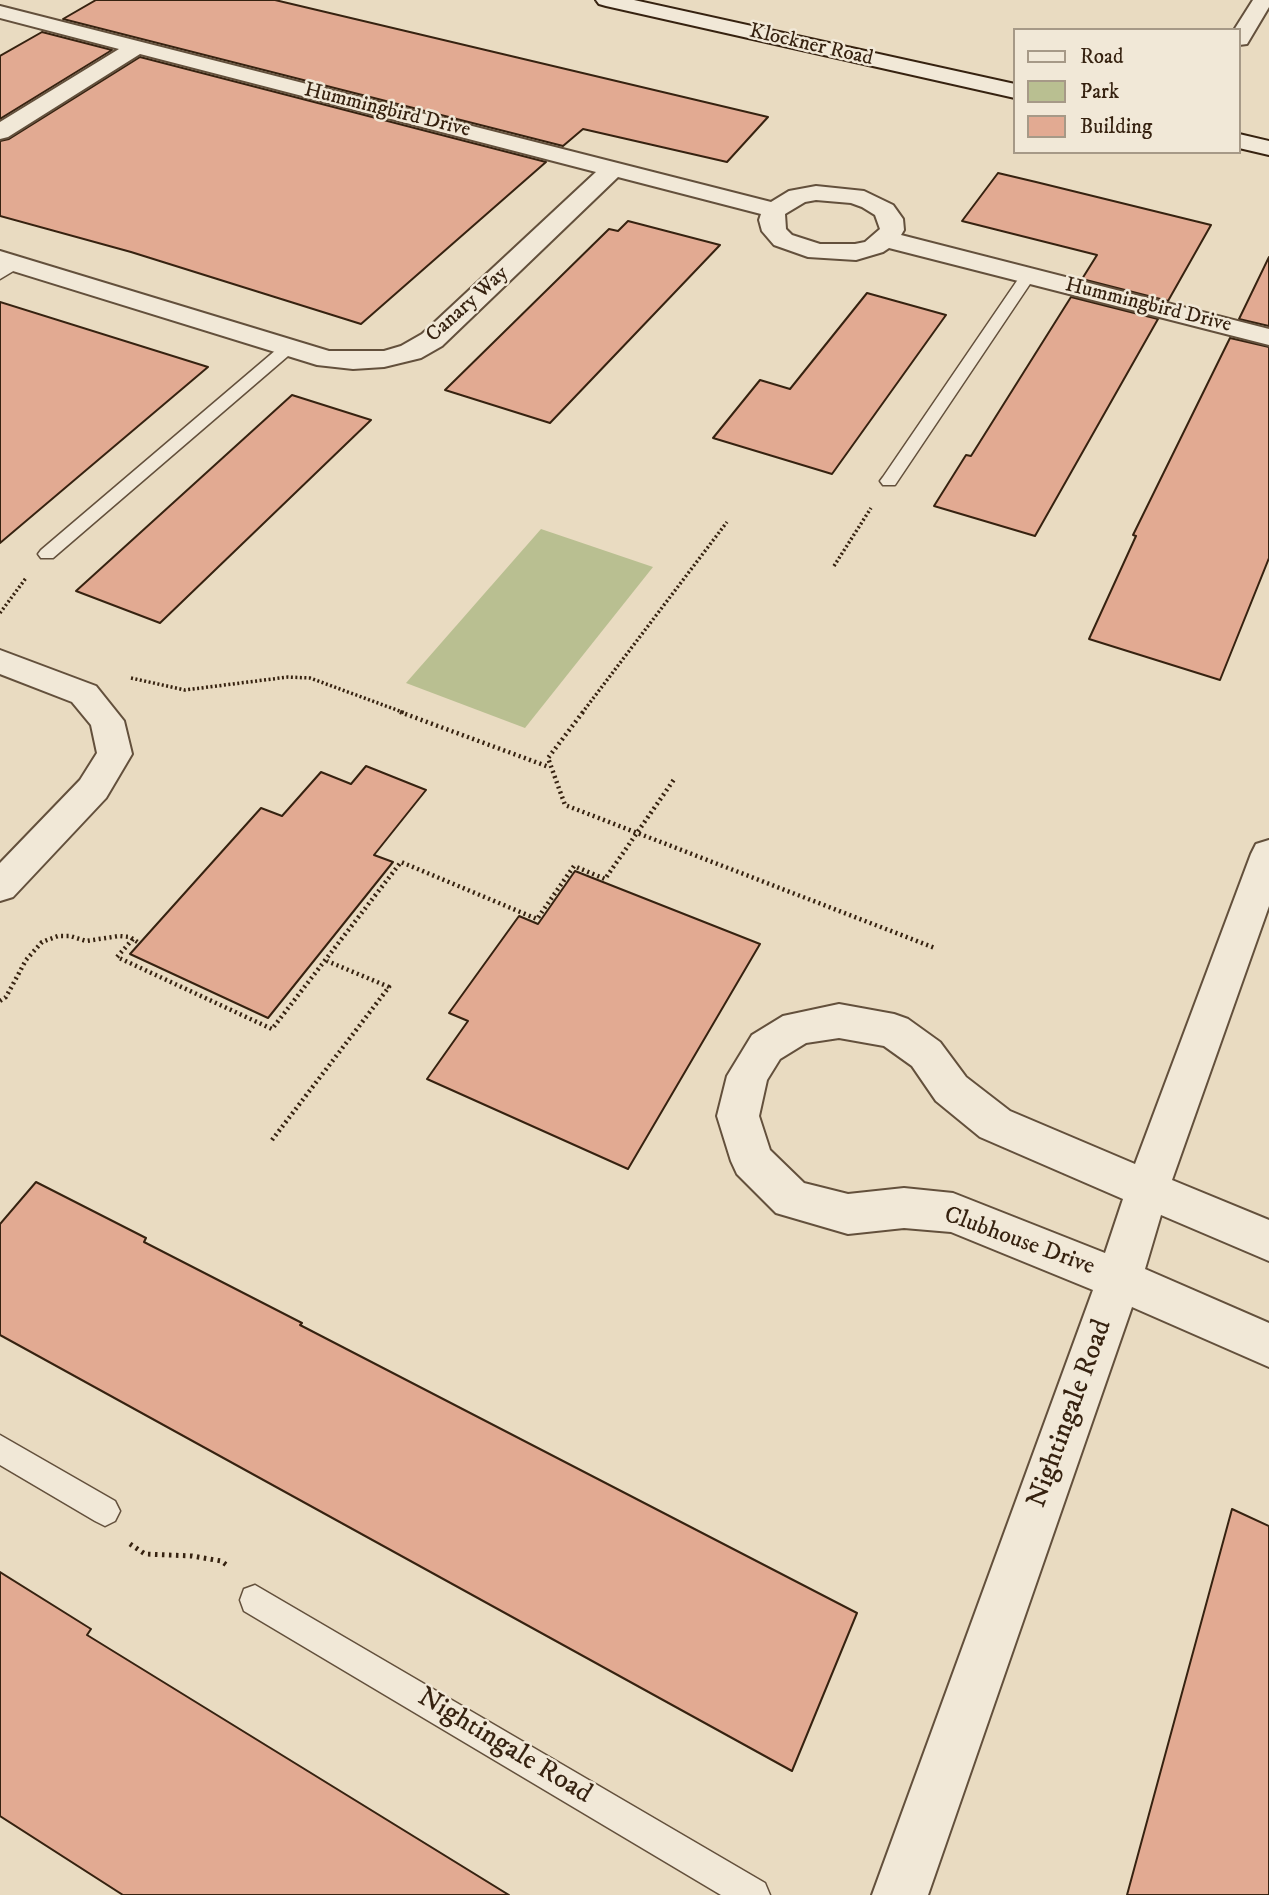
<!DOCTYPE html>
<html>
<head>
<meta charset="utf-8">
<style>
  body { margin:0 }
  #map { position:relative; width:1269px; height:1895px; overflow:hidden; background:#e9dbc1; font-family:"IM FELL DW Pica",serif }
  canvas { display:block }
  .legend { position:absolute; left:1013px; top:28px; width:228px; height:126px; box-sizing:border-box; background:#f1e8d7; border:2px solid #a69987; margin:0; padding:9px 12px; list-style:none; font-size:21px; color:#362210 }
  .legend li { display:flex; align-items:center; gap:14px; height:35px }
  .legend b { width:35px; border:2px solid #a69987 }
</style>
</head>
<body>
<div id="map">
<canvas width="1269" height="1895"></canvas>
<ul class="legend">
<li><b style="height:9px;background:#f1e8d7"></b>Road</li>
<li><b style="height:19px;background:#b9bf91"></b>Park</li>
<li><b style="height:19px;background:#e2aa92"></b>Building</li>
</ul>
</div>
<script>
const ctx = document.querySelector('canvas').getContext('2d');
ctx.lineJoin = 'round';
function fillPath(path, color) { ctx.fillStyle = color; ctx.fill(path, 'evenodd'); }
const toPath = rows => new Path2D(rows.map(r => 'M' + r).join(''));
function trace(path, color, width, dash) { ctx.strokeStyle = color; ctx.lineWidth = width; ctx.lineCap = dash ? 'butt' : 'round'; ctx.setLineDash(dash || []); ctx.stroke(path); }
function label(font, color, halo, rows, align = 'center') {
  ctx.font = font + ' "IM FELL DW Pica",serif'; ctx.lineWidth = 5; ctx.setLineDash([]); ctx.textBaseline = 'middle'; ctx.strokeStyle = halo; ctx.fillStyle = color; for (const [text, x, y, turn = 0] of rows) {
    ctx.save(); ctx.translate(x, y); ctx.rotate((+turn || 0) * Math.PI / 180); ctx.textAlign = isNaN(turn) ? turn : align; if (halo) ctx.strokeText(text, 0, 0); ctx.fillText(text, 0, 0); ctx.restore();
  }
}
const green = toPath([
  [541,529,653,567,525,728,406,683]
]);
const building = toPath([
  [96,0,275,0,768,117,727,162,583,129,563,146,63,19,96,0],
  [42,32,112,50,0,119,0,56,42,32],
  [140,57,546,162,361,324,131,252,0,216,0,141,9,139,140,57],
  [998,173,1036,182,1211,225,1168,301,1082,279,1097,255,962,221,998,173],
  [628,221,720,245,550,423,445,390,609,229,618,231,628,221],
  [1269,257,1269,326,1239,319,1269,257],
  [867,293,946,315,832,474,713,438,760,380,790,389,867,293],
  [1071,297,1158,319,1035,536,934,506,966,455,971,456,1071,297],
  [0,302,208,367,0,543,0,302],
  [1230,338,1269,347,1269,558,1220,680,1089,639,1136,536,1133,535,1230,338],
  [292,395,371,420,160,623,76,591,292,395],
  [366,766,426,790,374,855,393,862,268,1018,130,954,261,808,282,816,321,772,351,784,366,766],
  [575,871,760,944,628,1169,427,1079,468,1021,449,1013,519,916,538,924,575,871],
  [36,1182,146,1238,144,1242,302,1323,300,1325,857,1613,792,1771,0,1335,0,1224,36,1182],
  [1232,1509,1269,1526,1269,1895,1127,1895,1232,1509],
  [0,1572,91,1629,87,1635,509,1895,123,1895,0,1816,0,1572]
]);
const pathFar2 = toPath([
  [834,566,871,508],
  [0,613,26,578],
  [131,678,185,690,288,677,310,678,405,713],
  [582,713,727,522]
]);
const pathFar1 = toPath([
  [400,712,549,767],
  [583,712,548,758,565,805,935,948],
  [133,939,117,957,272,1029,401,862,537,919,574,866,605,879,675,778],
  [0,1001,6,997,26,960,42,942,58,936,70,936,86,941,119,936,130,937,139,943],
  [272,1140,389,987,327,961]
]);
const path = toPath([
  [130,1544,145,1554,192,1556,221,1561,228,1566]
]);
const service = toPath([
  [15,259,20,261,23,264,20,267,0,279,0,267,15,259],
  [1028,270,1036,275,895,485,883,485,880,481,883,477,1023,272,1028,270],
  [289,342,295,344,297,347,295,350,53,558,41,558,38,554,41,550,283,344,289,342],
  [0,1435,115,1501,120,1511,115,1521,105,1526,95,1521,0,1465,0,1435],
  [255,1585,765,1883,770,1895,721,1895,244,1611,240,1600,244,1589,255,1585]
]);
const minor = toPath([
  [1253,0,1269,0,1269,7,1247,44,1239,45,1239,30,1234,30,1253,0],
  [0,6,771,202,789,191,816,186,864,191,893,205,903,219,904,230,901,235,1269,329,1269,345,889,248,883,252,856,260,808,257,774,245,762,231,759,220,761,214,618,177,442,346,421,358,384,367,353,369,317,365,0,267,0,251,329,351,384,351,401,346,422,334,596,172,140,54,8,137,0,139,0,122,119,49,0,18,0,6],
  [816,200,851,203,862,207,875,215,880,229,865,242,855,244,820,244,792,235,786,229,785,214,805,202,816,200],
  [0,650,96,686,124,721,132,754,106,798,13,897,0,901,0,863,80,780,97,753,91,725,72,702,0,674,0,650],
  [1269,840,1269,906,1172,1180,1269,1220,1269,1261,1161,1215,1145,1269,1269,1323,1269,1367,1132,1307,928,1895,872,1895,1093,1290,951,1232,904,1228,848,1234,776,1213,737,1174,731,1161,717,1116,727,1076,752,1035,783,1016,839,1004,894,1014,908,1019,940,1042,966,1077,1010,1111,1135,1164,1251,854,1256,844,1269,840],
  [839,1038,884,1046,912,1066,936,1101,980,1137,1123,1199,1105,1253,953,1193,904,1188,848,1194,804,1183,770,1150,759,1116,767,1080,780,1059,806,1043,839,1038]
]);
const secondary = toPath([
  [596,0,634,0,1015,84,1015,98,606,6,599,4,596,0],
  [1239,134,1269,141,1269,155,1239,148,1239,134]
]);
const farStreetnames = [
  ["Klockner Road",811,46,13],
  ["Hummingbird Drive",387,111,14],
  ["Canary Way",468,305,-42],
  ["Hummingbird Drive",1148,306,14]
];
const streetNames = [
  ["Clubhouse Drive",1019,1242,20]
];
const nearStreetnames = [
  ["Nightingale Road",1071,1414,-70],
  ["Nightingale Road",504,1747,31]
];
fillPath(green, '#b9bf91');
fillPath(building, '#e2aa92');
trace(building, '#362210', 2);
trace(service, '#63503c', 3);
trace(minor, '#63503c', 4);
trace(secondary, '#362210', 4);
trace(pathFar2, '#362210', 3.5, [2, 2.5]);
trace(pathFar1, '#362210', 4.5, [2, 3.5]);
trace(path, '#362210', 5, [2.5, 4.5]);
fillPath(service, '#f1e8d7');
fillPath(minor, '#f1e8d7');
fillPath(secondary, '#f1e8d7');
label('21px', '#362210', '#f1e8d7', farStreetnames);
label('24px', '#362210', '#f1e8d7', streetNames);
label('28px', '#362210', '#f1e8d7', nearStreetnames);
</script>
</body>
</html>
